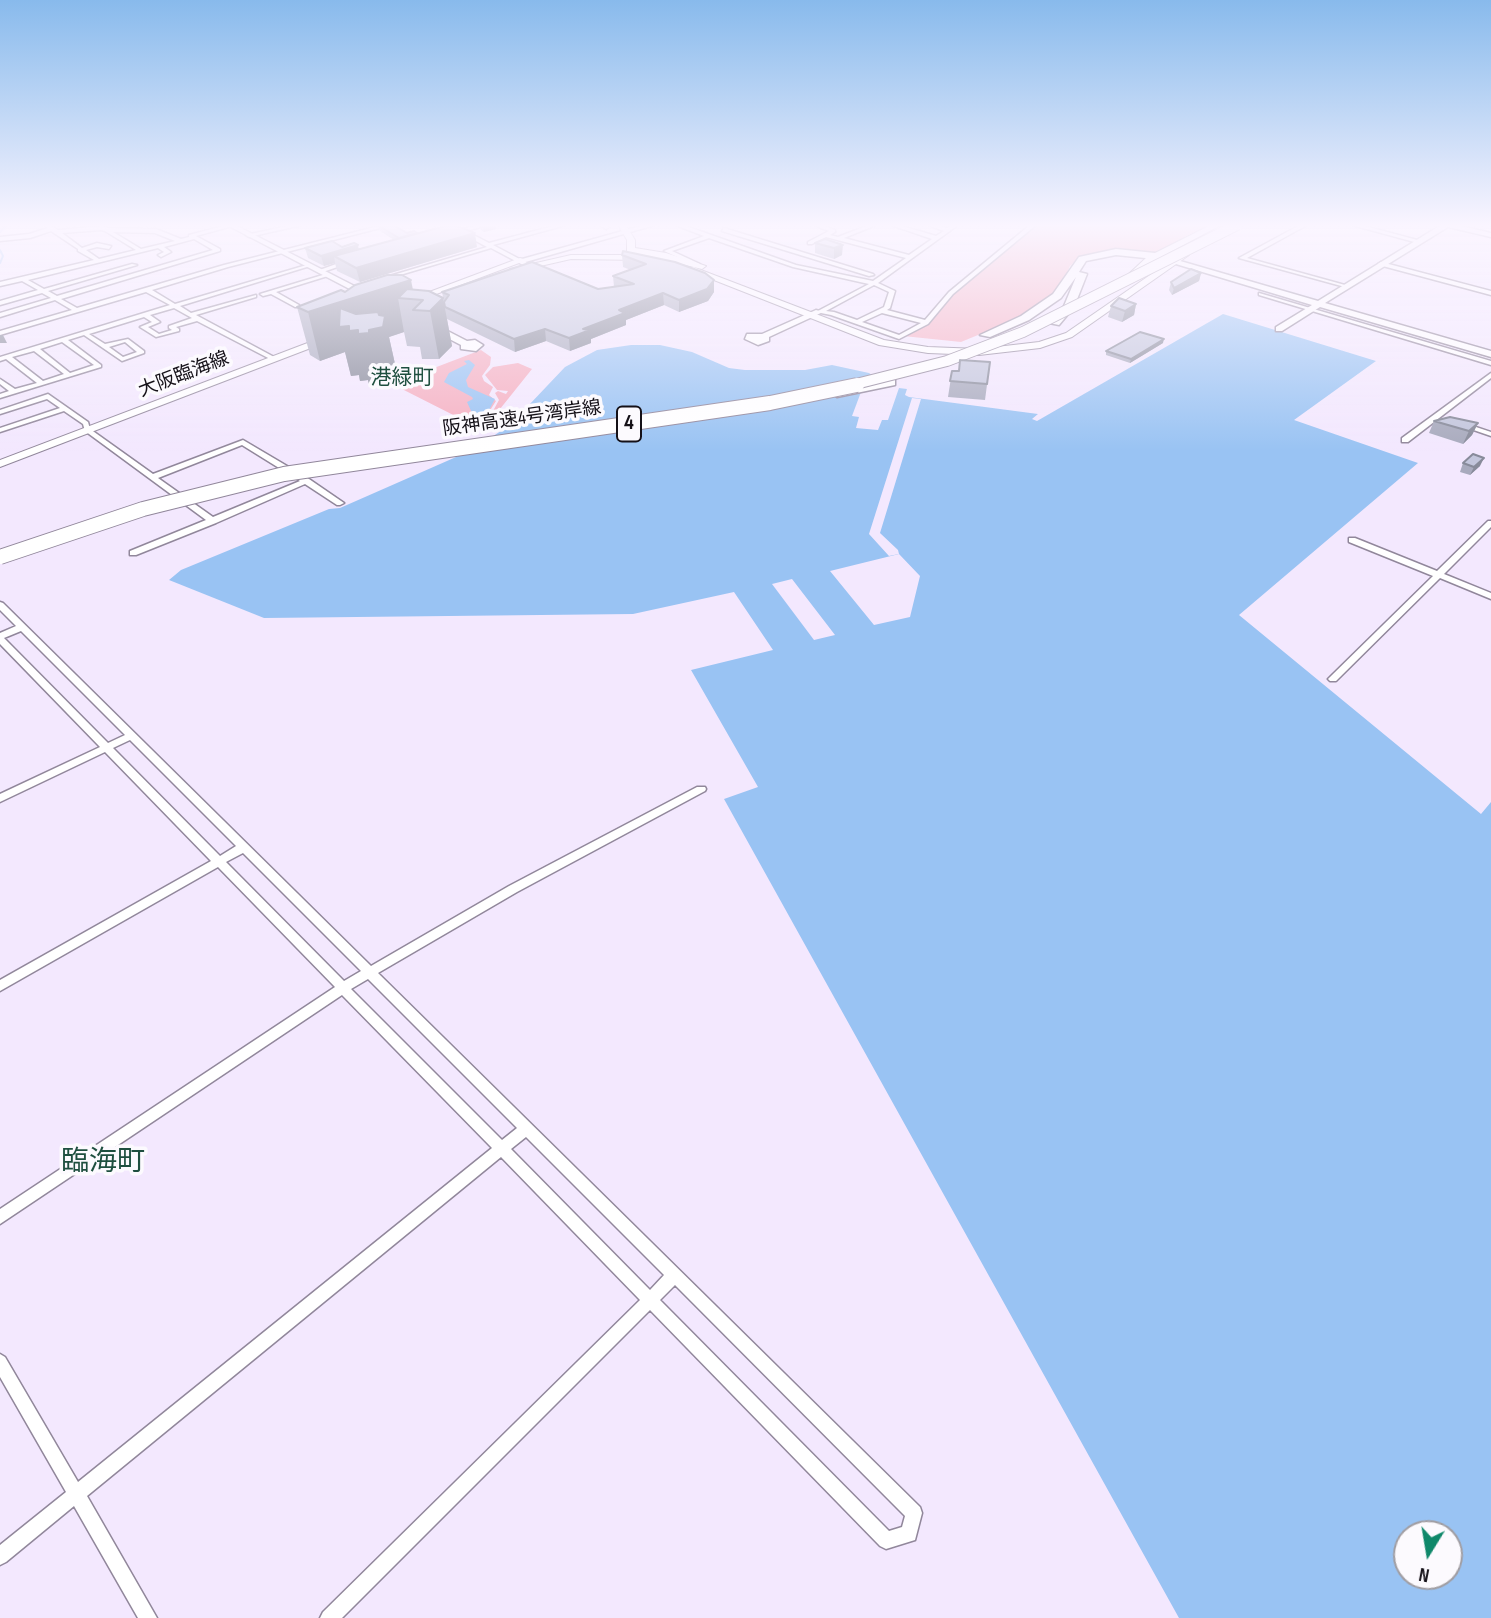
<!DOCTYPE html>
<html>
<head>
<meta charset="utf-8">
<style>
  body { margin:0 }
  #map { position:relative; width:1491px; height:1618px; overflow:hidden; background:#f3e8fe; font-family:"Sofia Sans Condensed",sans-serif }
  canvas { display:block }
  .north { position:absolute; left:1393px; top:1520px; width:70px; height:70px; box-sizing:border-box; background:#fcfafe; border:2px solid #a09da2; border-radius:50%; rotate:191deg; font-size:19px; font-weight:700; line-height:28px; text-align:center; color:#151118 }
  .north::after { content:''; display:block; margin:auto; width:24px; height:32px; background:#0f886a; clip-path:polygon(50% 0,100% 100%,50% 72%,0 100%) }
</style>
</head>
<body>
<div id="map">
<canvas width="1491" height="1618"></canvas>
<div class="north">N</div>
</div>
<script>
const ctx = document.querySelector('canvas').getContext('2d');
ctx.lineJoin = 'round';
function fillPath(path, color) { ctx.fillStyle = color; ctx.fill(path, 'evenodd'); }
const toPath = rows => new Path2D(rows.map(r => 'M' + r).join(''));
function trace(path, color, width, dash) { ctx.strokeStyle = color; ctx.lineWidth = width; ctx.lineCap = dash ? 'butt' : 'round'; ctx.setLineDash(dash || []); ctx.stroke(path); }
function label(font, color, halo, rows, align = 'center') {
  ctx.font = font + ' "Sofia Sans Condensed","Noto Sans JP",sans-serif'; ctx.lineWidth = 7; ctx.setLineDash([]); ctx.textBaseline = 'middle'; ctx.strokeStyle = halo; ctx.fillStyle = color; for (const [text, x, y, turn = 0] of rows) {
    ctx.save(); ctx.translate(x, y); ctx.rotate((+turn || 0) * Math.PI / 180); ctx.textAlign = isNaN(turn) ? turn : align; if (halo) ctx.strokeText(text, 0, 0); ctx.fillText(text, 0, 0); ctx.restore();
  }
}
const green = toPath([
  [1036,225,1209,225,1156,252,1103,251,1080,257,1070,266,1060,288,1046,300,1012,321,961,342,903,336,928,323,956,291],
  [481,350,491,357,490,365,482,376,484,381,493,387,489,395,496,401,489,412,493,421,477,427,392,384],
  [518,363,532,369,500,409,505,415,500,417,493,411,499,400,495,393,498,391,506,394,508,391,497,390,485,375,493,367]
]);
const water = toPath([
  [1223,314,1376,361,1294,420,1418,463,1239,615,1481,814,1491,802,1491,1618,1179,1618,724,799,758,787,691,670,773,650,734,592,633,614,264,618,169,580,181,570,329,509,340,508,472,450,510,425,565,367,597,350,631,345,660,345,692,352,729,368,745,370,805,370,832,365,869,373,886,385,861,392,852,416,859,417,856,428,878,430,882,420,888,420,899,388,907,389,905,395,909,397,1038,414,1032,419,1037,421],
  [899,554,920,576,910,617,874,625,830,571],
  [792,579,835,635,814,640,772,584],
  [1407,1534,1449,1534,1449,1576,1407,1576],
  [469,360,475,365,466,380,468,387,495,399,488,412,491,421,472,413,467,402,473,399,472,397,444,382,449,373,467,364,464,361]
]);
const pier = toPath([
  [912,398,921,399,880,533,898,550,899,554,889,556,869,534]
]);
const stream = toPath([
  [0,232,7,225],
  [0,250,3,256,0,263]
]);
const street = toPath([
  [44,225,50,225,58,230,102,226,108,228,156,229,181,239,189,237,189,235,227,225,236,225,196,236,220,249,220,251,61,299,77,308,224,265,383,225,392,225,228,267,152,290,175,304,310,264,310,266,180,306,191,313,256,295,256,297,196,315,276,358,276,360,272,360,197,321,176,327,179,329,179,331,156,337,140,327,152,322,144,317,89,334,105,344,128,339,144,351,144,353,122,361,84,335,68,340,101,365,101,367,0,398,0,394,9,391,0,384,0,379,15,389,37,383,6,359,0,361,0,357,170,305,146,292,0,335,0,331,72,310,55,300,0,317,0,313,51,298,42,293,0,305,0,301,38,290,22,281,0,286,0,282,94,260,78,251,78,249,51,231,30,238,0,241,0,237,29,234,48,228,44,225],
  [101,230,105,231,136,250,99,259,86,250,97,247,109,249,111,246,97,243,82,248,62,233,101,230],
  [113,232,155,233,175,241,141,249,113,232],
  [194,239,213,250,57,296,48,291,137,265,132,264,44,289,28,280,158,248,164,252,158,255,161,257,171,252,164,247,194,239],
  [174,308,192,318,169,326,169,328,172,330,159,334,148,327,160,322,150,315,174,308],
  [62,342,94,365,70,373,40,349,62,342],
  [125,342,137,352,123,357,109,347,125,342],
  [34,351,64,374,43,381,12,357,34,351],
  [292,225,302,225,249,237,246,235,292,225],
  [447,225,454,225,462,229,479,225,488,225,466,231,489,243,557,225,566,225,493,245,529,264,529,266,525,266,491,248,383,280,383,278,487,247,461,233,452,234,452,232,457,231,447,225],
  [599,225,606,225,609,227,606,229,599,225],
  [675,225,683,225,796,265,873,281,906,258,826,237,812,244,808,244,808,242,829,231,814,225,822,225,835,230,835,232,830,235,838,237,869,225,876,225,844,238,909,255,932,239,891,225,899,225,936,236,944,231,928,225,936,225,947,228,952,225,958,225,878,283,895,291,890,308,887,310,925,320,949,292,1030,225,1036,225,953,294,928,324,899,339,831,315,816,312,869,284,793,267,709,238,672,251,700,264,695,265,664,251,704,236,675,225],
  [874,285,889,292,884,307,857,320,834,312,826,311,874,285],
  [882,313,921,323,899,335,862,322,882,313],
  [1300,225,1307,225,1247,258,1345,285,1345,287,1239,258,1300,225],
  [1352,225,1361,225,1421,241,1418,243,1352,225],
  [724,228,873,274,874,275,869,276,722,231,724,228],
  [347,260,350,262,349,263,320,273,317,271,347,260],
  [1381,262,1491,291,1491,295,1379,265,1378,264,1381,262],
  [326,274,331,275,276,292,299,305,299,307,295,307,271,294,263,296,260,294,326,274],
  [1259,293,1491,361,1491,365,1259,295,1259,293],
  [1491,373,1491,378,1408,442,1402,442,1402,438,1491,373],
  [48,394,88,422,90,429,153,474,243,440,309,479,344,503,340,505,337,505,305,484,216,523,136,555,130,555,130,551,206,520,85,431,83,424,64,411,0,432,0,428,60,408,47,399,0,414,0,410,48,394],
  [242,445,300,481,213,517,158,478,242,445],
  [1464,423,1491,432,1491,436,1462,426,1460,425,1464,423],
  [1488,521,1491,521,1491,527,1444,574,1491,593,1491,599,1440,578,1336,681,1330,681,1328,679,1330,677,1433,576,1349,542,1349,538,1355,538,1437,571,1488,521],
  [0,602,3,603,371,966,509,886,697,787,705,787,706,789,705,791,517,892,378,973,920,1507,922,1513,915,1540,886,1549,880,1546,650,1310,342,1618,320,1618,323,1612,640,1300,501,1157,87,1496,157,1618,138,1618,74,1506,6,1562,0,1565,0,1545,66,1492,0,1377,0,1354,5,1357,78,1482,492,1148,342,995,0,1224,0,1209,335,987,218,867,0,991,0,980,211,861,105,752,0,802,0,794,100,747,0,644,0,633,16,626,0,610,0,602],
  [21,631,125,735,108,743,4,638,21,631],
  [130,740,236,846,220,856,113,748,130,740],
  [243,853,361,971,344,981,226,862,243,853],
  [368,979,517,1128,502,1140,351,989,368,979],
  [526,1137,664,1275,650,1290,511,1149,526,1137],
  [675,1285,905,1516,902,1527,889,1531,660,1300,675,1285]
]);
const secondary = toPath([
  [227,225,235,225,372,295,365,297,227,225],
  [644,225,655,225,522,263,515,261,644,225],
  [1441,225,1457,225,1491,233,1491,237,1448,227,1325,303,1491,351,1491,357,1320,307,1282,331,1276,331,1276,327,1312,305,1156,258,1163,256,1318,301,1441,225],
  [816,310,823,312,769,337,769,341,758,345,745,339,747,334,762,334,816,310],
  [430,325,436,325,467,341,475,340,483,345,476,351,461,349,461,345,430,329,430,325]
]);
const primary = toPath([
  [618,225,626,225,635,240,635,248,666,253,706,266,702,269,635,253,631,255,645,258,641,260,571,259,514,272,510,269,571,255,631,255,627,253,627,240,618,225],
  [1211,225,1221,225,1153,261,1125,286,1118,284,1147,257,1211,225],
  [1182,253,1189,255,1072,337,1040,348,979,355,928,353,879,345,686,269,693,267,884,340,928,347,979,349,1039,342,1066,333,1182,253],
  [520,258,527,260,415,302,408,300,520,258],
  [326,336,329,337,329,341,0,467,0,460,326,336]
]);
const highway = toPath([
  [1116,249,1155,253,1160,256,1155,259,1116,255,1086,261,1079,272,1087,274,1074,307,1059,325,1049,323,1064,306,1076,277,1061,298,1029,320,990,337,980,335,1021,316,1053,294,1079,257,1116,249],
  [891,378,895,379,895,385,837,397,831,393,837,389,891,378]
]);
const highwayBridgeFar1 = toPath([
  [848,386,947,361,1023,332,1237,225]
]);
const highwayBridge = toPath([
  [0,557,143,509,284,474,770,403,857,385]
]);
const wall = toPath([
  [480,225,496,225,496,229,484,232,481,230],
  [379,226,407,233,417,233,477,247,360,282,337,271,335,263,324,266,308,258,305,248,342,247,359,249,394,240,380,231],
  [825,239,842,255,834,259,815,253,815,243],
  [622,255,714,280,714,292,708,301,679,312,664,305,626,320,626,325,591,339,591,343,570,351,546,341,515,352,447,319,452,346,439,359,422,359,420,347,407,346,404,332,389,337,395,364,394,377,380,380,380,382,369,384,368,380,360,381,359,375,351,376,345,352,320,361,310,355,297,307,345,292,413,290,443,297,442,292,598,289,614,287,613,276,631,270,623,267],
  [1201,273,1199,281,1172,295,1169,290,1171,282],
  [1136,304,1134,315,1122,322,1108,317,1111,306],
  [1163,343,1130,363,1106,355,1106,351],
  [990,362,985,400,948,397,952,371,959,371],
  [1434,421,1478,423,1472,435,1463,444,1429,433],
  [1463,463,1480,466,1470,475,1460,472]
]);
const shadedWall = toPath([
  [483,225,496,225,496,229,484,232],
  [475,233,477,247,360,282,356,268],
  [358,245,360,256,334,256,335,263,324,266,321,256],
  [843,245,842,255,834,259,834,248],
  [1201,273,1199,281,1172,295,1174,288],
  [411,280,415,300,398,298,404,332,389,337,395,364,394,377,380,380,380,382,369,384,368,380,360,381,359,375,351,376,345,352,320,361,308,312],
  [714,280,714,292,708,301,679,312,679,300],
  [663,293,664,305,626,320,626,325,591,339,591,343,570,351,569,338,583,329,619,310],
  [443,298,452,346,439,359,430,311],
  [1136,304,1134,315,1122,322,1125,311],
  [545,329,546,341,515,352,514,339],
  [0,335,3,335,7,343,0,343],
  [1164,339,1163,343,1130,363,1131,359],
  [1478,423,1472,435,1463,444,1469,431],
  [1484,458,1480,466,1470,475,1474,467]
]);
const building = toPath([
  [384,225,394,225,407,233,414,231,417,233,399,238,379,226,384,225],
  [449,225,455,225,475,233,356,268,334,256,449,225],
  [825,239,843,245,834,248,815,243,825,239],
  [332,241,342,247,354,243,358,245,321,256,305,248,332,241],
  [623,251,675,262,705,273,714,280,707,289,679,300,663,293,619,310,625,313,583,329,590,330,569,338,545,329,514,339,445,307,444,302,449,295,442,292,532,262,598,289,634,284,613,276,646,264,622,255,623,251],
  [1191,269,1201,273,1174,288,1171,282,1191,269],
  [387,275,402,275,411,280,308,312,297,307,341,290,345,292,355,285,387,275],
  [407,289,429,291,443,298,430,311,413,310,423,300,398,298,407,289],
  [1119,298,1136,304,1125,311,1111,306,1119,298],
  [340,308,356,314,378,312,379,315,385,316,383,327,369,330,369,333,358,334,358,330,349,331,349,326,339,327,340,308],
  [1140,332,1164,339,1131,359,1106,351,1140,332],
  [960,360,990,362,987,384,950,381,952,371,959,371,960,360],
  [1450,417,1478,423,1469,431,1434,421,1450,417],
  [1473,454,1484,458,1474,467,1463,463,1473,454]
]);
const farStreetnames = [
  ["大阪臨海線",184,375,-21],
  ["阪神高速4号湾岸線",522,419,-8]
];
const farNeighbourhoodnames = [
  ["港緑町",402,379]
];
const shields = [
  [629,424,24]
];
const shieldNames = [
  ["4",629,424]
];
const nearNeighbourhoodnames = [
  ["臨海町",103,1163]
];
fillPath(green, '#f5b0c1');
fillPath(water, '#99c3f3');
fillPath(pier, '#f3e8fe');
trace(stream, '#99c3f3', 2);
trace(street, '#91879b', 3);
trace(secondary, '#91879b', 3);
trace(primary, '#91879b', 2);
trace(highway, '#91879b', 3);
fillPath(street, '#fff');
fillPath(secondary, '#fff');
fillPath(primary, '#fff');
fillPath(highway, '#fff');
trace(highwayBridgeFar1, '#91879b', 12, []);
trace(highwayBridge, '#91879b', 16, []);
trace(highwayBridgeFar1, '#fff', 10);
trace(highwayBridge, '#fff', 14);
fillPath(wall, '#a8aabd');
fillPath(shadedWall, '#888b9a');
fillPath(building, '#c3c6dc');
trace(building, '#888b9a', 2);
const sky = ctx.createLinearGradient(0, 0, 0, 451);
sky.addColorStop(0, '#88baec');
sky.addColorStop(0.5, '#faf5ff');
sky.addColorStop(1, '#faf5ff00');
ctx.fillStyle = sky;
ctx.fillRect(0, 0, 1491, 451);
label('19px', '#151118', '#fcfafe', farStreetnames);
label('21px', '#1e4f3f', '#fcfafe', farNeighbourhoodnames);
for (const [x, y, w] of shields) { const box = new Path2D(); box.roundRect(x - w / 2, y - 17.5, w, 35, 5); ctx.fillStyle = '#fcfafe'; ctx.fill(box); trace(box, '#151118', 2); }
label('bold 21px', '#151118', null, shieldNames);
label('28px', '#1e4f3f', '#fcfafe', nearNeighbourhoodnames);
</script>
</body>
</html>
